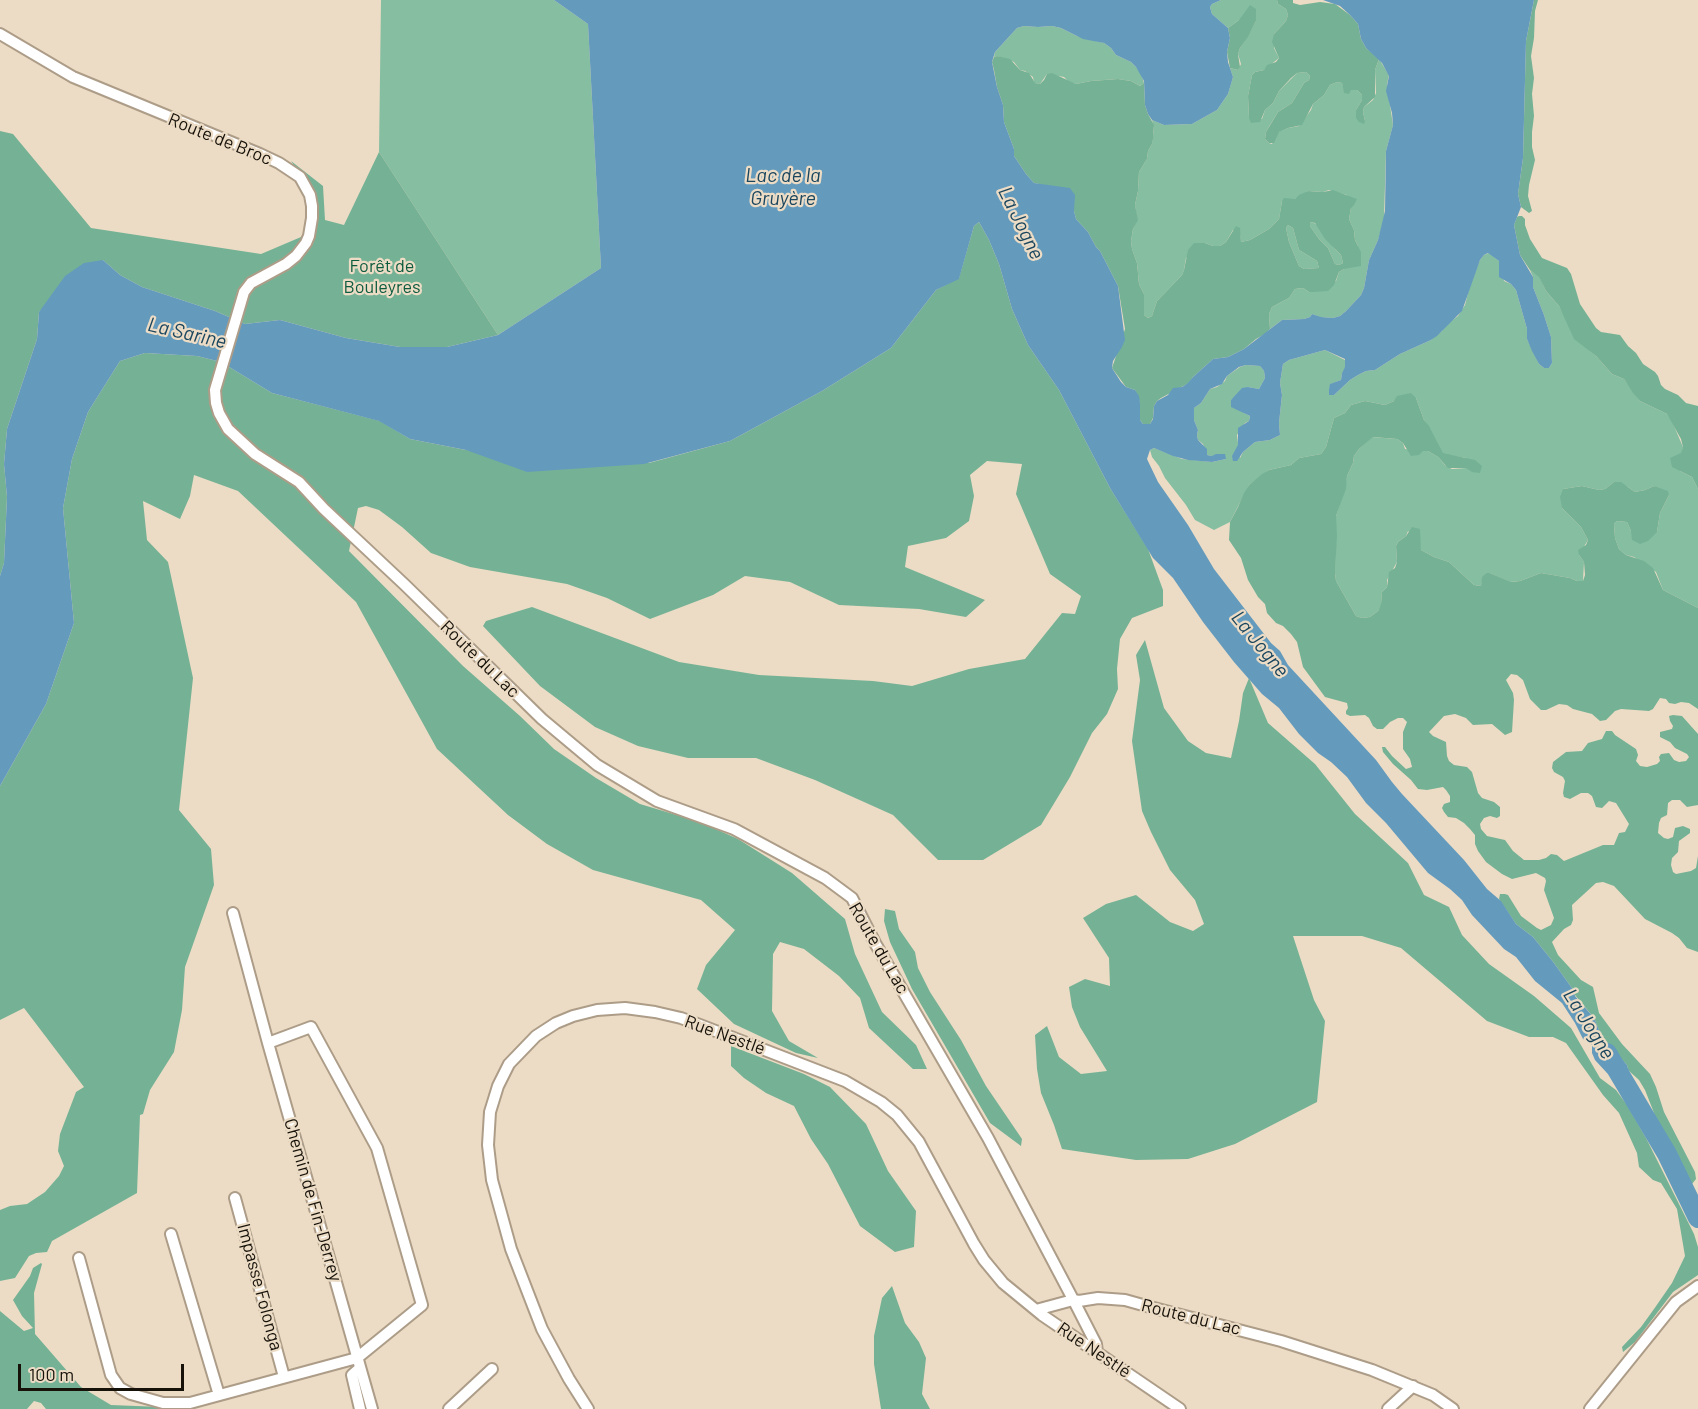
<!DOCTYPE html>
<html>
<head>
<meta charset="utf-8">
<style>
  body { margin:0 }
  #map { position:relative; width:1698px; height:1409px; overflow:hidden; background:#ecdcc5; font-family:Barlow,sans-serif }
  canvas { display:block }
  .scale { position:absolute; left:18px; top:1364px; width:166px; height:27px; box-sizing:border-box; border:3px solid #161109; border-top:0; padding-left:8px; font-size:18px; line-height:21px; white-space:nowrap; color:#161109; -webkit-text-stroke:4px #ecdcc5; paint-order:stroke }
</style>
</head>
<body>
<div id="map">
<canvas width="1698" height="1409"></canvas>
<div class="scale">100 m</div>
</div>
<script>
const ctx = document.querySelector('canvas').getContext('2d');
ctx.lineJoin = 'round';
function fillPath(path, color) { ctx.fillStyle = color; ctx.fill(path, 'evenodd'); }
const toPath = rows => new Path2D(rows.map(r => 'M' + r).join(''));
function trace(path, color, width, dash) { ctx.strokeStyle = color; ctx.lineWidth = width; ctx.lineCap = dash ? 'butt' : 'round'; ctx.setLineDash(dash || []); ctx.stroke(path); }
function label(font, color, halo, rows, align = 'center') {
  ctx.font = font + ' Barlow,sans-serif'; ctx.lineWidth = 4.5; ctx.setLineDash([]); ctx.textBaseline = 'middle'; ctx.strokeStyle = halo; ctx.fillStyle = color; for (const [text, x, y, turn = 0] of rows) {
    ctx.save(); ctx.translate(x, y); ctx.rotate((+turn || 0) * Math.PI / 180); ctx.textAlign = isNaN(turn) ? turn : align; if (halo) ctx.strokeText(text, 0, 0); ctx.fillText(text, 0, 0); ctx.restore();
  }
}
const green = toPath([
  [381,0,554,0,588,24,601,268,498,335,379,152],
  [1221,0,1277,0,1278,4,1286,9,1288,15,1286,21,1274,34,1274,48,1279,58,1264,70,1255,72,1252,75,1248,96,1249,118,1262,119,1265,110,1273,103,1279,91,1297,73,1306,72,1310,76,1309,80,1304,83,1292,103,1278,112,1270,125,1266,132,1265,139,1269,143,1272,144,1278,132,1288,128,1299,126,1311,110,1313,104,1324,95,1330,85,1337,82,1342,83,1345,93,1350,90,1357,90,1362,95,1362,100,1356,110,1365,121,1363,112,1364,107,1373,100,1376,93,1375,70,1379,59,1389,75,1387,85,1393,125,1386,151,1384,219,1378,240,1369,260,1364,288,1361,295,1346,311,1340,316,1333,318,1320,317,1312,314,1310,317,1304,319,1282,320,1270,329,1269,314,1272,307,1289,298,1295,289,1303,288,1309,292,1336,281,1339,272,1344,269,1358,246,1355,240,1354,230,1349,219,1351,208,1347,195,1329,190,1323,192,1308,191,1295,199,1282,201,1279,219,1269,229,1250,240,1241,242,1240,234,1233,230,1226,242,1220,246,1213,246,1205,243,1186,258,1184,270,1182,275,1157,301,1152,316,1148,318,1144,315,1144,294,1139,284,1137,263,1132,249,1131,241,1133,229,1137,220,1135,205,1138,191,1139,172,1147,159,1148,151,1152,144,1154,128,1152,120,1164,125,1192,124,1217,110,1228,94,1233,77,1230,68,1238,70,1241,64,1238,54,1240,48,1248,36,1256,21,1239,20,1228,28,1212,14,1210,7,1212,4],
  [1024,26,1038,27,1052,26,1061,28,1077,36,1104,43,1111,48,1116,55,1131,62,1136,67,1141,73,1144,83,1140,86,1131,81,1118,79,1091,81,1076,84,1069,82,1064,77,1047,74,1040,84,1034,83,1033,77,1025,71,1020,70,1014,62,997,56,994,57,995,52,1017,28],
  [1310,222,1314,223,1317,225,1335,249,1341,255,1343,263,1339,265,1335,264,1328,248,1319,239,1310,226],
  [1288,225,1293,228,1299,250,1317,261,1319,268,1304,269,1299,266,1289,242,1286,228],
  [1489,253,1499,261,1504,281,1511,284,1516,290,1527,329,1527,339,1539,364,1544,368,1549,368,1552,363,1551,337,1544,315,1533,287,1533,277,1530,270,1539,276,1546,291,1559,306,1566,319,1590,351,1596,356,1612,374,1624,379,1640,401,1667,414,1671,419,1683,447,1680,471,1692,477,1698,489,1698,608,1663,590,1656,572,1634,557,1626,555,1619,549,1615,538,1614,524,1617,521,1627,522,1631,531,1657,532,1660,513,1669,495,1654,486,1645,490,1635,492,1628,487,1614,482,1605,489,1599,490,1582,486,1563,489,1562,508,1581,527,1588,540,1579,555,1584,562,1583,581,1577,581,1570,578,1541,573,1520,581,1510,582,1490,573,1486,573,1483,577,1481,586,1474,585,1449,562,1434,557,1421,550,1419,541,1408,531,1406,536,1398,542,1396,546,1397,562,1387,580,1387,587,1382,592,1381,605,1378,611,1370,617,1362,618,1356,616,1336,581,1335,573,1336,516,1345,489,1347,476,1353,463,1354,456,1359,449,1372,437,1397,439,1403,443,1405,449,1428,451,1438,457,1445,465,1452,469,1466,468,1466,458,1443,454,1438,448,1437,442,1424,420,1416,398,1394,401,1385,405,1365,401,1351,405,1345,413,1334,418,1326,447,1321,454,1299,458,1291,465,1269,470,1249,485,1230,522,1214,530,1195,520,1186,505,1165,478,1159,466,1152,457,1150,450,1154,448,1182,459,1212,462,1226,459,1207,455,1203,444,1198,440,1197,435,1198,430,1194,420,1194,408,1201,403,1210,389,1217,387,1225,381,1227,376,1240,367,1246,365,1260,366,1264,371,1265,378,1259,389,1248,387,1231,400,1244,413,1250,416,1249,421,1245,423,1237,435,1240,458,1243,452,1255,442,1270,440,1280,435,1279,423,1282,395,1280,383,1283,364,1289,360,1325,350,1345,360,1346,367,1342,373,1341,380,1331,384,1329,389,1329,395,1334,395,1350,380,1358,375,1366,371,1375,370,1400,354,1431,340,1442,331,1446,325,1458,316,1465,305,1471,281,1480,260,1484,255]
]);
const forest = toPath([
  [1277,0,1293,0,1293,3,1300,5,1320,2,1335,4,1350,15,1358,24,1361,39,1366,48,1379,59,1375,70,1375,97,1364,107,1363,112,1365,121,1364,124,1359,122,1356,118,1356,110,1362,100,1362,95,1357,90,1351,90,1349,94,1344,93,1342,83,1337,82,1330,85,1324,95,1313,104,1302,125,1288,128,1279,132,1274,143,1269,143,1265,139,1266,132,1278,112,1292,103,1304,83,1309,80,1310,76,1306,72,1297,73,1291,78,1279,91,1273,103,1265,110,1260,122,1251,123,1249,118,1248,96,1252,75,1255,72,1264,70,1267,65,1276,62,1279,58,1272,42,1274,34,1286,21,1288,15,1286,9,1278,4],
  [1534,0,1538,0,1535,11,1534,38,1531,56,1534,78,1532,94,1534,116,1532,132,1532,147,1535,160,1529,185,1528,196,1532,211,1529,213,1521,207,1518,194,1523,158,1526,41],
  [1250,5,1256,9,1256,21,1248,37,1240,48,1238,54,1240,67,1238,70,1230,68,1227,52,1230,38,1228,28,1239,20],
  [997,56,1010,59,1020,70,1029,73,1035,83,1040,84,1044,80,1047,74,1052,73,1076,84,1091,81,1118,79,1131,81,1140,86,1144,83,1145,105,1148,114,1154,125,1153,139,1152,144,1148,151,1147,159,1139,172,1138,191,1135,205,1138,220,1133,229,1131,241,1132,249,1137,263,1139,284,1144,294,1144,315,1148,318,1152,316,1157,301,1182,275,1184,270,1188,250,1194,243,1205,243,1213,246,1220,246,1226,242,1236,226,1240,228,1241,242,1250,240,1269,229,1279,219,1282,201,1284,198,1295,199,1299,195,1308,191,1323,192,1333,190,1357,199,1354,205,1351,208,1349,219,1354,230,1355,240,1361,252,1361,266,1344,269,1339,272,1334,285,1328,291,1314,292,1309,292,1303,288,1295,289,1289,298,1272,307,1269,314,1270,329,1265,334,1256,339,1244,349,1228,357,1213,359,1193,377,1189,383,1161,398,1157,401,1154,406,1153,418,1150,424,1143,424,1140,420,1140,403,1135,390,1126,387,1112,368,1125,329,1118,286,1100,251,1096,247,1088,232,1076,219,1074,211,1039,184,1034,183,1026,174,1014,156,1014,149,1004,122,1003,105,997,87,994,70,992,62,994,57],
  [1310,222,1315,223,1325,239,1341,255,1343,263,1339,265,1335,264,1328,248,1319,239,1310,226],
  [1288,225,1293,228,1299,250,1317,261,1319,268,1304,269,1299,266,1289,242,1286,228],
  [0,131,13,134,91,228,261,254,301,237,312,218,313,195,291,161,323,186,325,220,344,225,379,152,498,335,447,347,400,347,346,338,280,320,245,324,215,311,142,287,120,275,103,260,39,312,37,339,7,429,4,464,7,497,4,563,0,576],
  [1519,216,1522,216,1525,219,1525,225,1530,239,1542,258,1567,268,1571,274,1580,304,1596,328,1601,332,1620,335,1628,346,1636,353,1643,364,1655,372,1658,376,1661,385,1665,389,1678,395,1686,403,1698,406,1698,489,1692,477,1672,467,1670,458,1681,453,1683,447,1681,439,1667,414,1640,401,1633,393,1624,379,1612,374,1596,356,1574,339,1559,306,1546,291,1539,277,1530,270,1520,255,1514,225,1517,217],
  [979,222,989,240,999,264,1012,309,1028,345,1059,390,1110,488,1148,549,1163,590,1163,606,1132,618,1120,639,1117,669,1118,689,1107,714,1092,733,1070,777,1041,825,983,860,938,860,893,815,815,780,756,758,688,758,638,746,595,727,540,686,483,626,486,621,532,607,679,662,759,675,873,681,912,686,969,669,1025,659,1062,613,1075,614,1081,596,1050,574,1016,494,1022,464,987,461,970,475,974,496,969,521,946,538,908,546,905,567,985,600,966,617,919,609,839,605,790,582,745,576,713,595,650,619,607,598,567,584,470,567,431,553,402,527,379,510,366,506,358,508,349,551,463,666,520,716,554,749,596,778,640,804,700,822,738,839,792,873,845,919,855,954,882,1012,916,1045,927,1069,913,1069,869,1028,860,998,839,976,804,949,780,942,773,954,772,1011,789,1041,818,1058,796,1053,734,1024,697,989,706,965,735,930,701,900,593,870,547,844,508,815,437,749,356,602,238,491,194,475,190,496,180,519,143,501,147,540,168,562,193,678,179,810,211,849,214,885,185,967,182,1010,174,1052,150,1090,143,1114,140,1115,137,1193,52,1241,47,1252,36,1253,29,1256,15,1278,0,1281,0,1210,10,1206,27,1204,45,1192,59,1176,64,1166,58,1151,60,1134,76,1092,84,1087,24,1008,0,1020,0,786,46,704,74,623,63,508,72,459,88,412,120,361,145,353,197,356,221,362,272,393,380,421,410,439,466,450,649,463,730,441,822,391,891,348,936,290,959,278,974,226],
  [1411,393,1416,398,1424,420,1429,426,1443,453,1475,460,1482,466,1480,473,1472,472,1466,468,1448,468,1438,457,1428,451,1423,451,1419,455,1411,456,1403,443,1397,439,1373,437,1359,449,1354,456,1353,463,1347,476,1346,489,1336,516,1337,536,1335,573,1336,581,1356,616,1362,618,1370,617,1378,611,1381,604,1382,592,1387,587,1389,572,1395,568,1397,562,1396,546,1398,542,1406,536,1412,527,1420,529,1421,550,1434,557,1449,562,1474,585,1481,586,1482,577,1486,573,1490,573,1511,582,1520,581,1541,573,1570,578,1577,581,1583,581,1585,575,1584,562,1579,555,1578,550,1586,545,1588,540,1581,527,1562,508,1560,497,1563,489,1582,486,1599,490,1605,489,1614,482,1621,482,1635,492,1645,490,1654,486,1668,491,1669,495,1660,513,1657,532,1648,541,1640,544,1632,540,1631,531,1627,522,1617,521,1614,524,1615,538,1619,549,1626,555,1644,561,1653,568,1663,590,1698,608,1698,709,1689,703,1681,702,1675,704,1669,703,1666,699,1660,698,1653,709,1649,711,1621,709,1615,711,1606,720,1600,721,1592,714,1573,709,1567,705,1559,704,1546,710,1541,710,1530,699,1523,680,1517,675,1511,674,1506,680,1513,693,1514,700,1512,732,1505,735,1492,724,1473,725,1466,718,1455,714,1444,716,1429,732,1433,736,1446,742,1447,756,1449,761,1454,765,1467,767,1472,772,1478,793,1482,798,1494,802,1500,807,1500,816,1497,818,1490,816,1484,818,1480,824,1481,829,1487,836,1505,840,1513,851,1524,860,1539,860,1546,858,1551,854,1557,855,1564,861,1603,845,1614,845,1619,833,1625,832,1629,824,1616,803,1609,801,1602,808,1596,807,1592,796,1588,793,1581,793,1570,799,1564,797,1563,793,1565,781,1563,777,1554,772,1552,768,1553,762,1566,752,1582,751,1588,743,1602,739,1606,731,1612,731,1615,735,1636,749,1638,755,1636,761,1640,766,1647,767,1657,764,1660,761,1659,757,1661,754,1669,753,1674,760,1679,762,1686,761,1689,757,1687,754,1675,748,1670,742,1660,737,1660,732,1672,729,1673,726,1670,721,1669,716,1673,715,1682,716,1698,734,1698,805,1687,807,1680,800,1672,800,1668,803,1667,815,1661,818,1659,823,1658,833,1664,838,1668,839,1673,837,1675,828,1683,826,1690,829,1690,833,1679,841,1678,852,1672,858,1671,865,1673,872,1676,874,1691,871,1696,868,1698,856,1698,952,1687,948,1679,938,1672,933,1645,919,1614,886,1603,882,1596,883,1572,905,1573,920,1571,925,1564,929,1552,942,1558,955,1581,980,1593,987,1599,1013,1622,1044,1650,1074,1656,1087,1664,1112,1695,1172,1696,1179,1692,1184,1684,1173,1676,1152,1658,1123,1645,1090,1639,1080,1628,1070,1627,1065,1602,1037,1594,1018,1575,995,1574,991,1554,963,1533,937,1516,924,1499,899,1500,894,1505,894,1508,895,1521,916,1537,928,1541,930,1551,925,1554,918,1544,890,1546,881,1545,878,1536,873,1512,879,1502,874,1486,862,1478,851,1475,844,1475,835,1470,829,1464,823,1456,818,1448,817,1444,812,1442,808,1444,804,1450,802,1450,796,1446,790,1443,787,1427,790,1418,789,1411,780,1393,764,1383,752,1382,747,1385,747,1392,756,1406,769,1412,767,1410,759,1403,749,1403,732,1407,722,1403,718,1398,718,1390,722,1383,729,1377,729,1373,726,1369,718,1365,715,1350,716,1346,714,1346,711,1348,708,1347,703,1325,697,1303,667,1297,642,1291,634,1283,626,1276,623,1267,613,1265,604,1258,597,1248,580,1241,558,1229,540,1230,522,1238,507,1244,493,1249,485,1262,474,1269,470,1291,465,1299,458,1321,454,1326,447,1334,418,1345,413,1351,405,1365,401,1385,405,1394,401,1397,396],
  [1145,640,1164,708,1188,741,1206,753,1231,758,1239,721,1243,693,1249,678,1268,723,1315,764,1355,814,1408,863,1424,895,1449,907,1462,935,1489,964,1534,996,1571,1028,1600,1078,1616,1090,1627,1105,1646,1138,1694,1234,1698,1247,1698,1275,1673,1292,1635,1342,1623,1352,1622,1347,1641,1327,1654,1309,1672,1283,1685,1256,1677,1209,1661,1183,1653,1180,1639,1167,1637,1153,1619,1113,1603,1095,1566,1043,1553,1037,1529,1037,1487,1021,1401,948,1362,936,1293,936,1314,1000,1325,1021,1317,1102,1235,1144,1188,1159,1136,1160,1062,1149,1054,1125,1041,1093,1037,1069,1035,1035,1047,1026,1059,1057,1081,1074,1107,1071,1080,1027,1072,1007,1069,987,1085,979,1110,986,1109,958,1083,918,1106,904,1136,895,1170,922,1193,931,1204,924,1195,900,1170,870,1151,832,1142,811,1132,741,1140,680,1136,655],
  [885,909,895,911,899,929,915,952,918,968,930,992,961,1040,986,1086,1022,1139,1021,1146,990,1123,912,989,890,942,884,921],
  [731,1046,804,1074,830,1087,866,1124,888,1171,916,1211,914,1247,895,1252,860,1226,828,1164,811,1139,794,1106,766,1093,744,1078,731,1066],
  [41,1263,42,1264,34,1293,35,1334,81,1387,111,1405,161,1407,166,1409,46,1409,41,1403,34,1401,27,1409,0,1409,0,1311,24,1331,33,1328,22,1316,13,1300,30,1276,33,1268],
  [892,1286,905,1323,919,1342,926,1358,922,1394,930,1409,881,1409,874,1364,874,1336,882,1298]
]);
const water = toPath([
  [554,0,1221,0,1212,4,1210,7,1212,14,1228,28,1230,38,1227,52,1228,62,1233,77,1231,84,1228,94,1217,110,1192,124,1164,125,1152,120,1148,114,1145,105,1144,81,1136,67,1131,62,1116,55,1111,48,1104,43,1083,39,1061,28,1052,26,1038,27,1024,26,1017,28,995,52,992,62,997,87,1003,105,1004,122,1014,149,1014,156,1026,174,1034,183,1070,188,1075,195,1074,211,1076,219,1088,232,1096,247,1100,251,1118,286,1125,340,1122,347,1113,361,1112,368,1121,382,1126,387,1135,390,1139,396,1140,403,1140,420,1143,424,1150,424,1153,419,1154,406,1157,401,1168,395,1173,388,1182,387,1188,383,1193,377,1213,359,1228,357,1244,349,1282,320,1304,319,1310,317,1312,314,1321,317,1333,318,1340,316,1346,311,1361,295,1364,288,1369,260,1378,240,1385,211,1386,151,1393,125,1392,113,1386,91,1389,76,1382,63,1366,48,1361,39,1358,24,1350,15,1340,6,1323,0,1534,0,1526,41,1523,158,1518,194,1521,207,1514,225,1520,255,1533,277,1533,287,1544,315,1551,337,1552,363,1549,368,1544,368,1539,364,1532,351,1527,339,1527,329,1516,290,1511,284,1499,277,1499,261,1488,253,1484,255,1480,260,1462,311,1437,336,1431,340,1400,354,1375,370,1366,371,1358,375,1350,380,1334,395,1329,395,1329,389,1330,384,1341,380,1342,373,1345,367,1345,359,1325,350,1289,360,1283,364,1280,383,1282,395,1279,423,1280,435,1270,440,1255,442,1243,452,1237,461,1233,461,1232,456,1238,445,1238,428,1249,421,1250,416,1231,407,1231,400,1242,388,1248,387,1259,389,1265,378,1264,371,1260,366,1246,365,1239,367,1227,376,1222,384,1210,389,1201,403,1194,408,1194,420,1198,430,1197,435,1198,440,1207,449,1207,455,1212,456,1216,454,1225,454,1226,459,1212,462,1188,460,1173,456,1154,448,1150,450,1147,459,1158,482,1188,525,1214,569,1271,643,1280,651,1288,665,1376,760,1392,782,1402,794,1464,860,1487,889,1501,901,1516,924,1533,937,1554,963,1574,991,1575,996,1594,1018,1602,1037,1627,1065,1628,1070,1615,1078,1607,1073,1595,1060,1592,1053,1592,1045,1583,1039,1575,1023,1562,1003,1535,981,1516,957,1504,949,1472,915,1462,900,1450,889,1428,873,1386,823,1366,803,1347,777,1331,762,1318,753,1299,734,1279,708,1262,694,1234,662,1203,622,1173,578,1153,558,1110,488,1059,390,1028,345,1012,309,999,264,989,240,979,222,974,226,959,279,936,290,891,348,822,391,730,441,644,464,527,472,466,450,410,439,379,421,272,393,221,362,197,356,145,353,120,361,88,412,72,459,63,508,74,623,46,704,0,786,0,576,4,563,7,497,4,464,7,429,37,339,39,312,65,276,84,263,103,260,120,275,142,287,215,311,245,324,280,320,346,338,400,347,447,347,498,335,601,268,588,24]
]);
const river = toPath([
  [1607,1053,1667,1154,1698,1218]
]);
const street = toPath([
  [0,34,73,77,260,154,279,163,300,177,310,195,312,206,312,218,309,236,306,243,296,256,286,264,251,283,244,292,215,390,216,403,219,413,228,429,255,454,299,482,324,509,405,585,542,719,597,765,657,801,734,829,825,878,852,898,875,943,988,1138,1076,1305,1096,1344,1097,1352],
  [233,913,268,1043,372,1409],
  [235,1198,284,1377],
  [171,1234,219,1395],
  [79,1258,111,1375,120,1388,131,1394,163,1403,190,1403,357,1358,422,1305,377,1148,311,1027,268,1043],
  [1036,1310,1073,1300,1079,1301,1098,1298,1125,1300,1150,1307,1281,1341,1372,1370,1433,1395,1453,1409],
  [360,1368,352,1375,360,1409],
  [449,1409,492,1369],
  [588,1409,569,1379,542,1329,511,1249,492,1180,488,1145,490,1112,498,1086,509,1064,536,1036,556,1023,573,1016,597,1010,625,1008,655,1012,681,1018,700,1025,845,1081,881,1102,897,1115,919,1142,974,1244,984,1260,1003,1283,1042,1315,1180,1409],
  [1388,1409,1413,1386],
  [1590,1409,1676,1302,1698,1286]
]);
const streetNames = [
  ["Route de Broc",220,139,22],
  ["Route du Lac",480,659,44],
  ["Route du Lac",879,948,60],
  ["Rue Nestlé",725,1035,20],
  ["Chemin de Fin-Derrey",313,1200,74],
  ["Impasse Folonga",260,1287,75],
  ["Route du Lac",1191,1317,14],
  ["Rue Nestlé",1094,1350,34]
];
const parkNames = [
  ["Forêt de",382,266],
  ["Bouleyres",382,287]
];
const waterNames = [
  ["Lac de la",783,175],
  ["Gruyère",783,198],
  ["La Jogne",1021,223,64],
  ["La Sarine",187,333,13],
  ["La Jogne",1260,644,51],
  ["La Jogne",1589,1024,58]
];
fillPath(green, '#86bea2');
fillPath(forest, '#75b295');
fillPath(water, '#649bbd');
trace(river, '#649bbd', 20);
trace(street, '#ad9d88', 14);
trace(street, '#fff', 10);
label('18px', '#161109', '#ecdcc5', streetNames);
label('18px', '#0c5b3e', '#ecdcc5', parkNames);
label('italic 20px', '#19455e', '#ecdcc5', waterNames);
</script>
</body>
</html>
